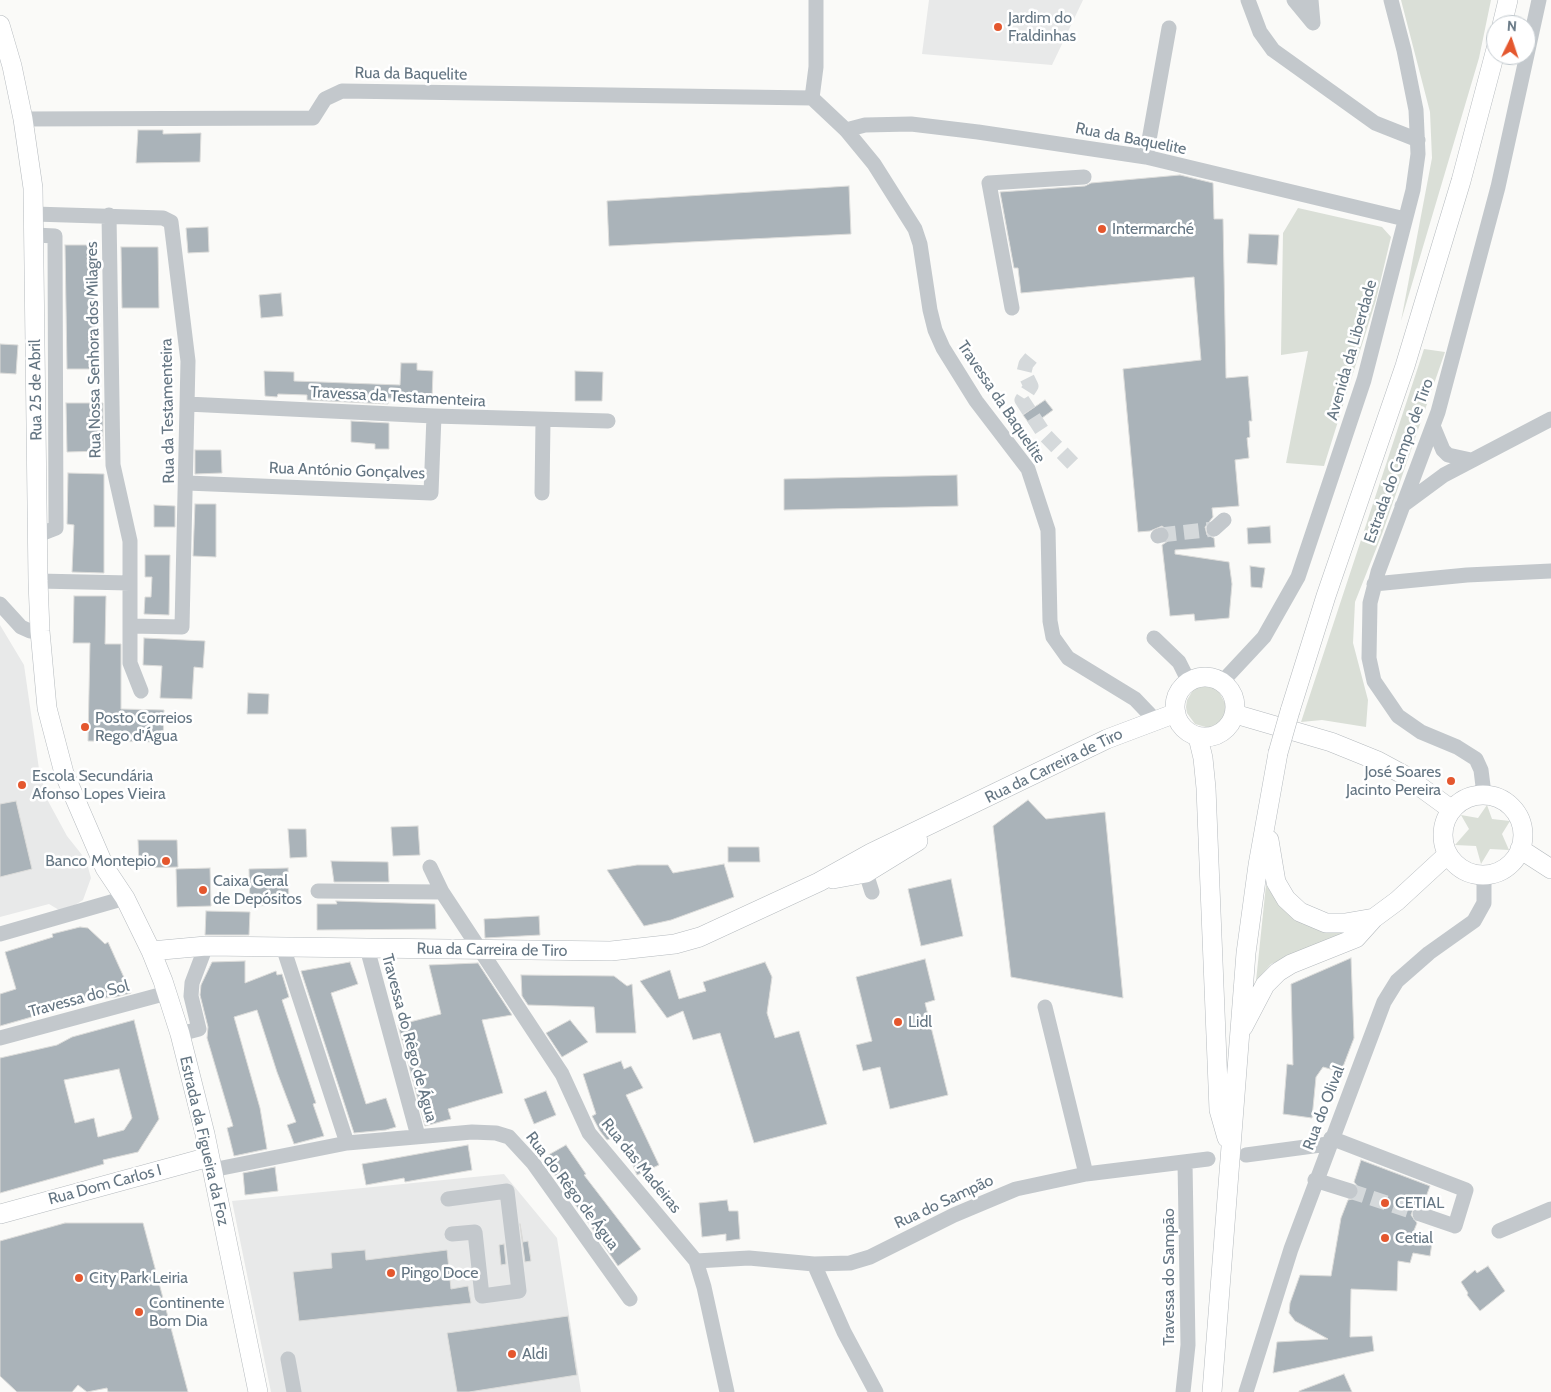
<!DOCTYPE html>
<html>
<head>
<meta charset="utf-8">
<style>
  body { margin:0 }
  #map { position:relative; width:1551px; height:1392px; overflow:hidden; background:#fafaf8; font-family:Cabin,sans-serif }
  canvas { display:block }
  .north { position:absolute; left:1486px; top:15px; width:50px; height:50px; box-sizing:border-box; background:#fff; border:1px solid #c1c8cd; border-radius:50%; rotate:4deg; font-size:14px; font-weight:700; line-height:20px; text-align:center; color:#657683 }
  .north::after { content:''; display:block; margin:auto; width:18px; height:22px; background:#e4572e; clip-path:polygon(50% 0,100% 100%,50% 72%,0 100%) }
</style>
</head>
<body>
<div id="map">
<canvas width="1551" height="1392"></canvas>
<div class="north">N</div>
</div>
<script>
const ctx = document.querySelector('canvas').getContext('2d');
ctx.lineJoin = 'round';
function fillPath(path, color) { ctx.fillStyle = color; ctx.fill(path, 'evenodd'); }
const toPath = rows => new Path2D(rows.map(r => 'M' + r).join(''));
function trace(path, color, width, dash) { ctx.strokeStyle = color; ctx.lineWidth = width; ctx.lineCap = dash ? 'butt' : 'round'; ctx.setLineDash(dash || []); ctx.stroke(path); }
function label(font, color, halo, rows, align = 'center') {
  ctx.font = font + ' Cabin,sans-serif'; ctx.lineWidth = 5; ctx.setLineDash([]); ctx.textBaseline = 'middle'; ctx.strokeStyle = halo; ctx.fillStyle = color; for (const [text, x, y, turn = 0] of rows) {
    ctx.save(); ctx.translate(x, y); ctx.rotate((+turn || 0) * Math.PI / 180); ctx.textAlign = isNaN(turn) ? turn : align; if (halo) ctx.strokeText(text, 0, 0); ctx.fillText(text, 0, 0); ctx.restore();
  }
}
const built = toPath([
  [929,0,1083,0,1052,65,922,54],
  [0,625,24,665,39,769,48,801,67,836,86,860,91,878,83,900,75,905,59,910,49,904,0,917],
  [504,1174,557,1238,581,1392,271,1392,232,1201]
]);
const green = toPath([
  [1401,0,1491,0,1479,58,1401,321,1432,158,1430,112],
  [1298,208,1382,227,1391,237,1376,300,1324,466,1286,463,1308,351,1281,355,1283,233],
  [1424,349,1445,352,1382,534,1355,602,1353,643,1368,700,1366,727,1322,720,1301,722],
  [1204,684,1218,690,1225,703,1225,712,1221,722,1209,728,1195,724,1187,713,1186,707,1187,700,1193,690],
  [1487,805,1492,819,1510,821,1502,834,1509,850,1490,849,1481,864,1476,846,1455,845,1469,829,1461,815,1478,818],
  [1266,885,1282,908,1348,932,1271,964,1256,981]
]);
const building = toPath([
  [138,130,163,130,163,134,201,133,200,162,136,163,138,130],
  [1180,175,1213,183,1214,219,1223,219,1226,378,1248,376,1252,421,1249,421,1250,437,1247,438,1249,458,1235,460,1239,506,1212,508,1213,517,1205,527,1207,535,1214,538,1215,547,1175,550,1175,554,1229,562,1232,584,1229,618,1195,621,1194,614,1170,616,1162,545,1168,541,1170,532,1162,526,1150,531,1138,532,1123,369,1201,360,1194,277,1021,293,1018,268,1014,268,1000,192,1085,186,1091,183,1180,175],
  [849,186,851,234,609,246,607,201,849,186],
  [208,227,209,252,188,253,186,228,208,227],
  [1249,234,1279,235,1277,265,1247,263,1249,234],
  [65,245,94,245,96,369,67,369,65,245],
  [121,247,158,247,159,308,122,308,121,247],
  [281,293,283,316,261,318,259,295,281,293],
  [0,344,18,345,16,374,0,373,0,344],
  [401,363,417,363,417,370,433,371,432,400,388,398,388,404,307,400,307,395,278,394,277,397,265,396,264,371,294,372,294,381,400,385,401,363],
  [575,371,603,372,602,401,575,401,575,371],
  [1045,400,1053,410,1031,426,1023,415,1045,400],
  [66,403,103,403,103,451,67,452,66,403],
  [351,421,389,423,389,449,375,449,375,444,351,442,351,421],
  [195,450,221,450,222,473,195,474,195,450],
  [68,473,104,474,104,573,72,572,74,525,67,524,68,473],
  [957,475,958,506,784,510,784,479,957,475],
  [195,504,216,504,216,557,193,556,195,504],
  [154,505,175,506,175,527,154,527,154,505],
  [1270,526,1271,543,1248,544,1247,528,1270,526],
  [145,555,170,555,169,615,144,614,145,597,151,597,152,577,145,577,145,555],
  [1250,566,1265,568,1262,588,1251,587,1250,566],
  [74,596,106,596,105,644,121,644,121,709,164,710,163,742,88,741,90,643,73,643,74,596],
  [144,638,205,641,203,668,194,667,192,699,160,698,162,666,143,665,144,638],
  [248,693,269,694,268,714,247,714,248,693],
  [1028,800,1046,819,1105,812,1123,998,1011,977,993,826,1028,800],
  [16,801,32,869,0,877,0,804,16,801],
  [418,826,420,855,393,856,391,827,418,826],
  [288,829,306,829,307,857,290,858,288,829],
  [138,840,177,840,178,867,139,868,138,840],
  [728,847,759,847,760,862,728,862,728,847],
  [331,861,388,862,389,882,334,882,331,861],
  [724,864,734,897,671,920,644,926,607,870,637,865,668,865,673,873,724,864],
  [210,868,211,906,177,907,176,869,210,868],
  [288,868,289,905,250,906,249,869,288,868],
  [951,879,963,936,921,946,908,889,951,879],
  [336,901,435,904,436,929,317,930,317,904,337,904,336,901],
  [206,911,250,912,249,935,205,935,206,911],
  [539,916,540,935,485,938,484,919,539,916],
  [80,927,88,928,105,944,108,942,131,993,116,997,73,1001,74,1005,0,1026,0,994,16,989,5,952,53,937,52,934,80,927],
  [1351,958,1354,1038,1341,1072,1323,1067,1316,1077,1312,1118,1283,1114,1287,1064,1293,1065,1291,984,1351,958],
  [925,959,935,1000,925,1003,948,1095,890,1109,880,1067,863,1071,856,1045,872,1041,856,977,925,959],
  [245,961,245,983,276,971,277,975,282,974,289,997,282,1000,316,1103,313,1104,324,1136,294,1144,287,1125,296,1122,277,1072,257,1010,234,1017,260,1108,267,1149,234,1156,227,1128,233,1126,207,1038,208,1027,200,995,201,985,212,962,245,961],
  [350,962,358,984,331,993,366,1104,386,1098,396,1127,386,1130,354,1133,301,971,350,962],
  [765,962,772,977,767,1013,775,1038,799,1031,827,1124,754,1143,720,1033,693,1040,683,1011,667,1018,640,981,670,970,679,999,706,991,703,982,765,962],
  [478,963,512,1015,482,1020,503,1093,448,1109,451,1119,425,1126,398,1025,441,1014,429,965,478,963],
  [521,975,614,976,627,986,632,984,636,1033,596,1033,594,1007,528,1005,522,996,521,975],
  [134,1020,159,1119,138,1152,103,1160,104,1164,0,1193,0,1058,57,1045,72,1037,134,1020],
  [119,1069,132,1118,124,1130,98,1137,94,1118,75,1123,64,1080,119,1069],
  [570,1020,588,1042,562,1057,546,1033,570,1020],
  [621,1061,624,1069,631,1066,643,1088,626,1095,659,1165,637,1175,620,1135,607,1140,600,1131,592,1116,596,1114,583,1074,621,1061],
  [546,1091,556,1115,534,1124,524,1099,546,1091],
  [468,1145,472,1170,405,1182,404,1178,366,1185,362,1164,468,1145],
  [566,1145,586,1174,584,1175,641,1249,618,1266,543,1158,566,1145],
  [1361,1160,1430,1186,1423,1205,1414,1207,1411,1215,1417,1223,1413,1233,1433,1236,1430,1256,1413,1253,1410,1263,1398,1261,1397,1291,1351,1289,1350,1337,1372,1336,1374,1351,1273,1373,1277,1342,1328,1339,1295,1321,1289,1313,1290,1303,1300,1275,1331,1276,1341,1218,1348,1200,1356,1198,1359,1193,1359,1188,1354,1182,1361,1160],
  [275,1167,278,1191,245,1195,243,1173,275,1167],
  [727,1200,729,1211,738,1211,740,1239,726,1241,726,1234,702,1237,699,1203,727,1200],
  [65,1223,143,1223,188,1392,108,1392,107,1388,87,1392,78,1385,72,1392,17,1392,0,1376,0,1241,65,1223],
  [520,1224,523,1242,528,1241,531,1261,525,1262,520,1224],
  [504,1244,506,1264,501,1265,499,1245,504,1244],
  [365,1250,366,1260,447,1250,451,1289,468,1286,471,1303,299,1321,293,1272,332,1268,331,1253,365,1250],
  [1488,1266,1505,1291,1480,1311,1467,1295,1468,1293,1461,1282,1475,1270,1477,1273,1488,1266],
  [568,1316,577,1375,469,1392,457,1392,447,1333,568,1316],
  [1344,1374,1352,1392,1299,1392,1299,1391,1344,1374]
]);
const minorTunnel = toPath([
  [1031,358,1026,364,1024,372,1031,386,1022,400,1045,435,1075,466],
  [1161,535,1214,529],
  [1350,1191,1420,1214]
]);
const minor = toPath([
  [816,0,816,67,812,98,846,130,874,164,915,229,920,244,930,310,935,330,943,348,976,401,1028,469,1048,530,1050,621,1053,637,1068,658,1135,699,1156,721],
  [1248,0,1260,32,1273,50,1375,123,1418,140],
  [1294,0,1313,23,1311,0],
  [23,119,313,118,325,99,342,91,812,98],
  [846,130,865,125,911,124,978,132,1146,157,1405,219],
  [1146,157,1169,28],
  [34,214,163,218,171,222,188,361,182,627,130,626],
  [109,215,113,465,130,541,130,663,141,691],
  [35,235,55,236,56,528,38,535],
  [1012,308,989,183,1084,177],
  [187,404,434,416,608,421],
  [1433,426,1443,450,1448,455,1471,460],
  [187,483,431,493,434,416],
  [542,493,543,421],
  [1402,506,1444,475,1551,419],
  [1214,529,1224,520],
  [1158,536,1161,535],
  [38,581,130,583],
  [1374,584,1467,575,1551,571],
  [0,604,21,627,30,631,40,631],
  [1154,638,1179,662,1189,682],
  [1222,682,1264,637,1298,577,1364,380,1413,190,1418,154,1416,110,1404,50,1391,0],
  [1479,795,1483,786,1481,770,1476,759,1457,747,1421,732,1398,716,1374,681,1369,658,1370,603,1378,572,1438,412,1498,187,1539,0],
  [430,867,442,892],
  [866,873,872,892],
  [318,891,442,892,562,1074,589,1133,696,1261,704,1287,727,1392],
  [0,934,125,898],
  [283,947,347,1143,472,1132,496,1133,509,1137,533,1163,630,1299],
  [367,948,418,1136],
  [1045,1007,1086,1174],
  [180,1034,199,1029,191,996,192,983,206,946],
  [0,1038,167,993],
  [1331,1138,1466,1190,1455,1226,1420,1214],
  [1246,1155,1328,1144],
  [212,1170,347,1143],
  [1315,1180,1350,1191],
  [448,1199,507,1191,519,1291,482,1296,475,1232,452,1234],
  [1499,1231,1551,1209],
  [696,1261,749,1258,814,1264,850,1263,870,1257,954,1215,1016,1189,1086,1174,1208,1159],
  [814,1264,844,1332,876,1392],
  [288,1359,294,1392],
  [1183,1392,1188,1345,1185,1162],
  [1246,1392,1291,1249,1384,1002,1397,981,1429,953,1474,921,1484,903,1484,874]
]);
const major = toPath([
  [0,25,12,66,23,119,33,188,38,581,40,631,47,708,64,773,105,868,125,898,151,951,163,981,180,1034,205,1134,258,1392],
  [1502,25,1508,0],
  '1175 707a30 30 0 1 1 60 0a30 30 0 1 1-60 0Z',
  [1290,711,1326,596,1405,366,1461,181,1496,49],
  [1235,714,1331,742,1378,761,1404,775,1452,810],
  [1198,737,1203,758,1206,788,1219,1110,1227,1138],
  '1443 835a40 40 0 1 1 80 0a40 40 0 1 1-80 0Z',
  [1269,840,1276,882,1286,899,1300,912,1326,923,1345,923,1374,918],
  [1520,849,1551,869],
  [833,879,866,873,918,841],
  [151,951,206,946,611,951,675,944,700,937,819,882,871,853,1107,739,1176,713],
  [1243,1027,1265,985,1278,972,1291,964,1356,938,1374,918,1397,901,1448,854],
  [0,1214,209,1157],
  [1212,1392,1246,953,1258,865,1278,753]
]);
const majorBridge = toPath([
  [1278,753,1290,711]
]);
const markers = [
  [998,27,5,"#e4572e"],
  [1102,229,5,"#e4572e"],
  [85,727,5,"#e4572e"],
  [1451,781,5,"#e4572e"],
  [22,785,5,"#e4572e"],
  [166,861,5,"#e4572e"],
  [203,890,5,"#e4572e"],
  [898,1022,5,"#e4572e"],
  [1385,1203,5,"#e4572e"],
  [1385,1238,5,"#e4572e"],
  [391,1273,5,"#e4572e"],
  [79,1278,5,"#e4572e"],
  [139,1312,5,"#e4572e"],
  [512,1354,5,"#e4572e"]
];
const poiNames = [
  ["Jardim do",1008,18],
  ["Fraldinhas",1008,36],
  ["Intermarché",1112,229],
  ["Posto Correios",95,718],
  ["Rego d'Água",95,736],
  ["José Soares",1441,772,"right"],
  ["Jacinto Pereira",1441,790,"right"],
  ["Escola Secundária",32,776],
  ["Afonso Lopes Vieira",32,794],
  ["Banco Montepio",156,861,"right"],
  ["Caixa Geral",213,881],
  ["de Depósitos",213,899],
  ["Lidl",908,1022],
  ["CETIAL",1395,1203],
  ["Cetial",1395,1238],
  ["Pingo Doce",401,1273],
  ["City Park Leiria",89,1278],
  ["Continente",149,1303],
  ["Bom Dia",149,1321],
  ["Aldi",522,1354]
];
const streetNames = [
  ["Rua da Baquelite",411,74,1],
  ["Rua da Baquelite",1131,139,11],
  ["Rua Nossa Senhora dos Milagres",94,350,-91],
  ["Avenida da Liberdade",1352,350,-74],
  ["Rua 25 de Abril",36,390,-91],
  ["Travessa da Testamenteira",398,397,3],
  ["Travessa da Baquelite",1001,402,56],
  ["Rua da Testamenteira",168,411,-91],
  ["Estrada do Campo de Tiro",1399,461,-70],
  ["Rua António Gonçalves",347,471,2],
  ["Rua da Carreira de Tiro",1054,766,-26],
  ["Rua da Carreira de Tiro",492,950,1],
  ["Travessa do Sol",79,999,-15],
  ["Travessa do Rêgo de Água",409,1038,75],
  ["Rua do Olival",1324,1108,-69],
  ["Estrada da Figueira da Foz",204,1141,77],
  ["Rua das Madeiras",641,1166,51],
  ["Rua Dom Carlos I",105,1185,-15],
  ["Rua do Rêgo de Água",572,1191,53],
  ["Rua do Sampão",944,1202,-25],
  ["Travessa do Sampão",1169,1277,-90]
];
fillPath(built, '#e8e9e9');
fillPath(green, '#dadfd7');
fillPath(building, '#aab3b9');
trace(building, '#dcdcda', 1);
trace(minorTunnel, '#d5d9db', 15, [15, 8]);
trace(major, '#b5babe', 20);
trace(minor, '#c3c8cc', 15);
trace(major, '#fff', 19);
trace(majorBridge, '#b5babe', 20, []);
trace(majorBridge, '#fff', 19);
for (const [x, y, r, color] of markers) { const dot = new Path2D(); dot.arc(x, y, r, 0, 2 * Math.PI); ctx.fillStyle = color; ctx.fill(dot); trace(dot, '#fff', 2); }
label('16px', '#657683', '#fff', poiNames, 'left');
label('16px', '#657683', '#fff', streetNames);
</script>
</body>
</html>
